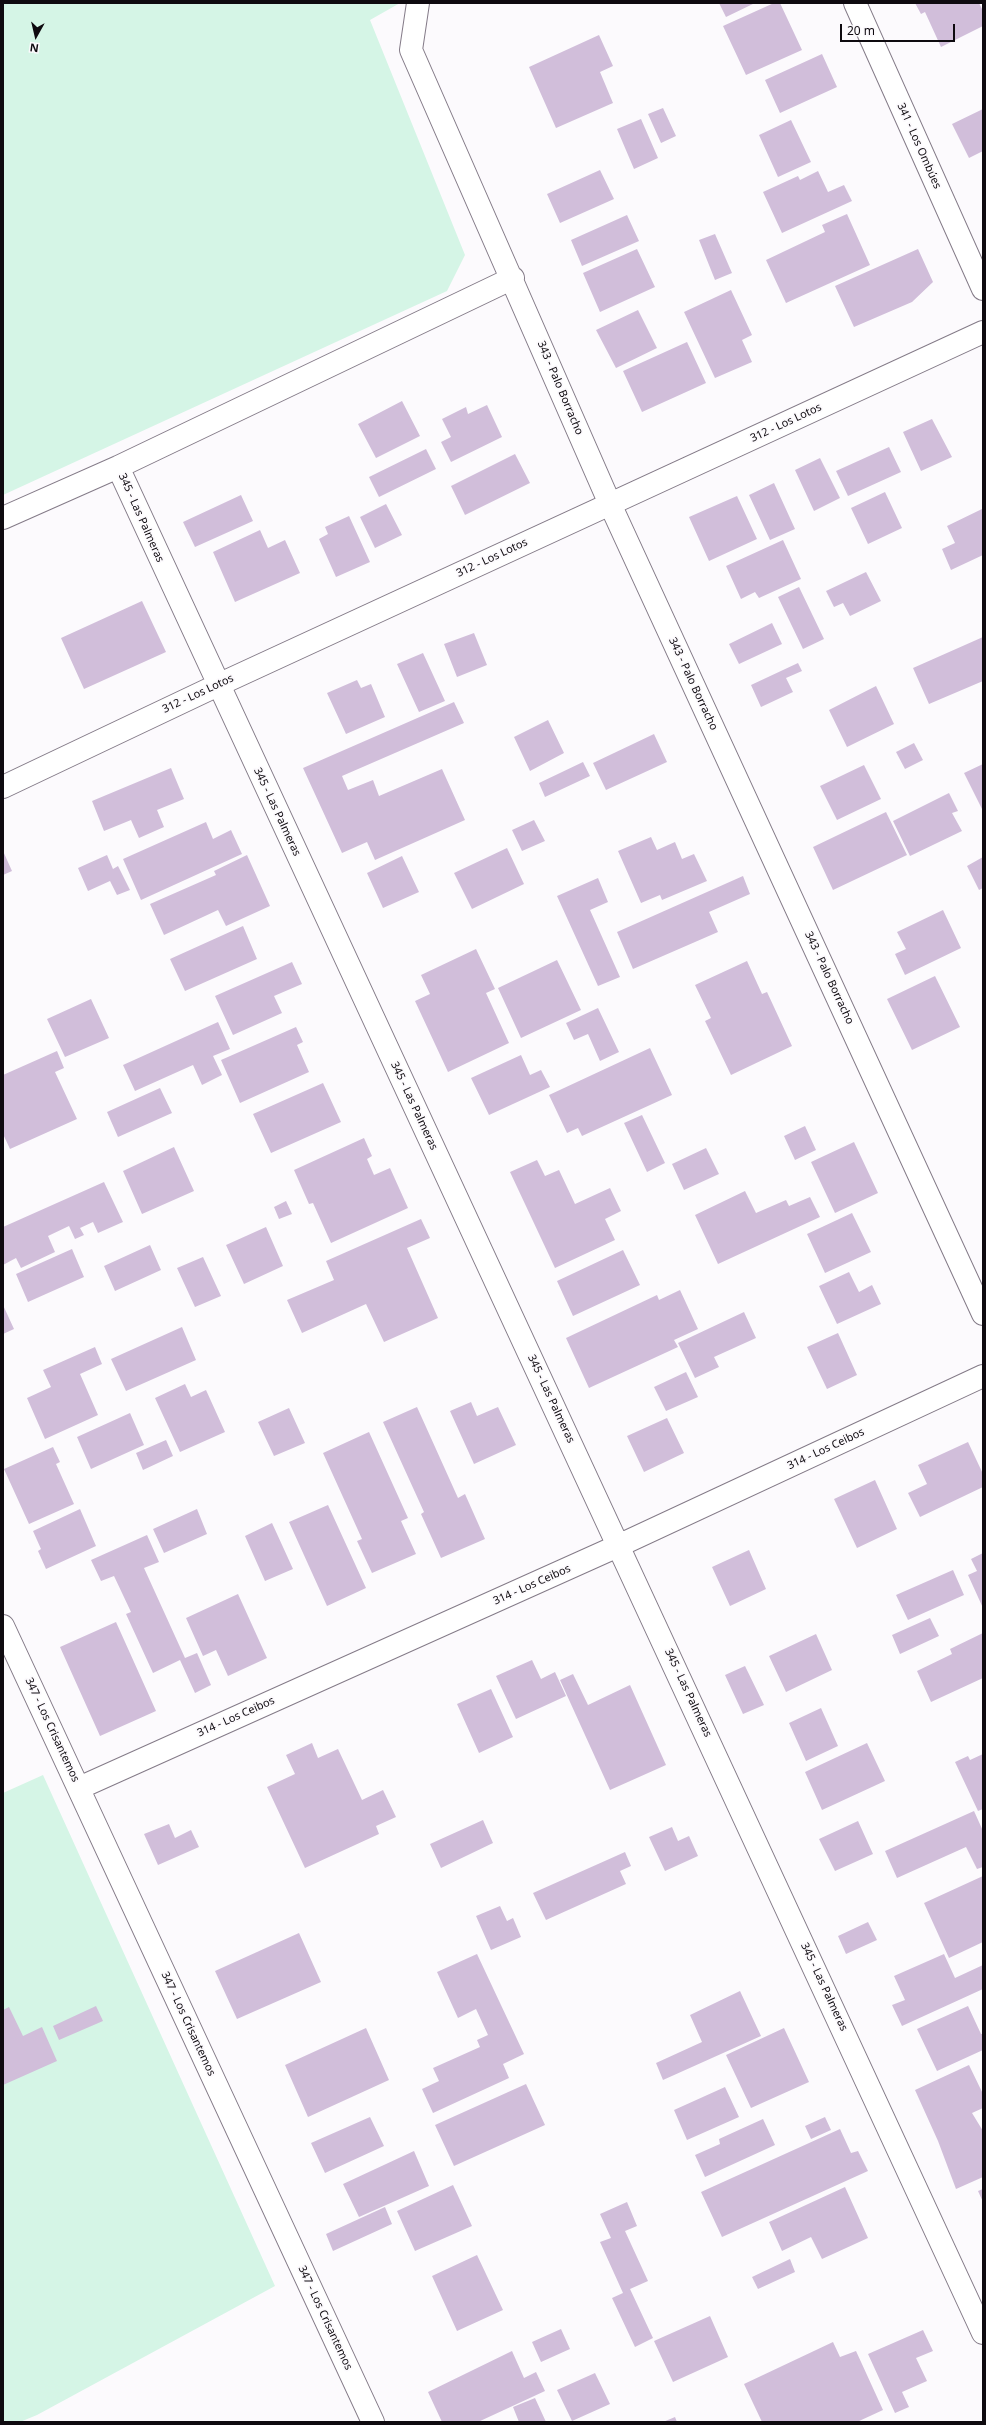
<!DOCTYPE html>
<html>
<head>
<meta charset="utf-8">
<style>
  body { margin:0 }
  #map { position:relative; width:986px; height:2425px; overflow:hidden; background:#fcfafd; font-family:"Noto Sans",sans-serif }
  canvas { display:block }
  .frame { position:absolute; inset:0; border:4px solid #0e0a0f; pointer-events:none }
  .north { position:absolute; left:16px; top:16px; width:40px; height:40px; -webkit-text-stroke:3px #fcfafd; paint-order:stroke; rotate:188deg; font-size:11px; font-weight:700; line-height:16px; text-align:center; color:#0e0a0f }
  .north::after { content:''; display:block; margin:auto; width:14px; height:18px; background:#0e0a0f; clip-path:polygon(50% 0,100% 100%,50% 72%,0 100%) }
  .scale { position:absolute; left:840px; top:24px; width:115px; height:18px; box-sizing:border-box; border:2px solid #0e0a0f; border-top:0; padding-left:5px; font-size:12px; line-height:14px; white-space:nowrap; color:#0e0a0f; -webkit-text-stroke:3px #fcfafd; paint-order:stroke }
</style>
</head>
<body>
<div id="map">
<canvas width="986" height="2425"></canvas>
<div class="frame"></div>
<div class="north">N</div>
<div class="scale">20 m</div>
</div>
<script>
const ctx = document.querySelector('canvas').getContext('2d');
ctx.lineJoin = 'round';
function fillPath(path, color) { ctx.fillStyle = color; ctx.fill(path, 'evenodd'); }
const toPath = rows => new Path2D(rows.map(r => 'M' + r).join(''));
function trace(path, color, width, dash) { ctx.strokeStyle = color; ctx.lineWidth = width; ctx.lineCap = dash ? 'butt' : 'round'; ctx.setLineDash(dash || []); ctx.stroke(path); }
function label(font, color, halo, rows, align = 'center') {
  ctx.font = font + ' "Noto Sans",sans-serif'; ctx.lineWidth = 3.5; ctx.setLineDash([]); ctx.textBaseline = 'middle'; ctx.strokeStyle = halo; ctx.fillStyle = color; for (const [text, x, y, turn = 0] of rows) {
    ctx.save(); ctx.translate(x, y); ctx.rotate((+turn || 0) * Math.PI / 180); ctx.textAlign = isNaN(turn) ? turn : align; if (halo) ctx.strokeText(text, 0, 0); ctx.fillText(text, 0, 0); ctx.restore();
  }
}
const green = toPath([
  [3,3,400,3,370,20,465,255,447,291,3,495],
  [43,1775,275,2286,37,2415,20,2422,3,2422,3,1793]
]);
const building = toPath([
  [719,3,755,3,726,17],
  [774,3,780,3,802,50,746,75,723,26],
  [915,3,979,3,983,11,983,26,941,47,925,12,921,14],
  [599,35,613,66,600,72,613,103,556,128,529,67],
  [822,54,837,87,780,113,765,80],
  [663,108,676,136,661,143,648,114],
  [983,109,983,151,969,158,952,124],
  [641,119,658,158,634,169,617,129],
  [791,120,811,162,778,177,759,135],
  [600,170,614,199,560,223,547,194],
  [818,171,828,192,844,185,852,201,782,233,763,192,798,176,800,180],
  [847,214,870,265,786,303,766,260,825,232,822,225],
  [627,215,639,241,582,266,571,240],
  [715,234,732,273,715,280,699,240],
  [637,249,655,287,600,312,583,273],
  [918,249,933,282,912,302,854,327,835,286],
  [731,290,752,335,742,340,752,362,715,378,684,312],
  [638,310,657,348,616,368,596,330],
  [687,342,706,383,642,412,623,371],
  [402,401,420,436,376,458,358,424],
  [487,405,502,437,451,462,441,442,451,437,442,419,466,407,468,414],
  [932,419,952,457,921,471,903,432],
  [889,447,901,472,848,496,836,471],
  [426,449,436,469,379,497,369,477],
  [515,454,530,483,465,515,451,486],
  [820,458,840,498,814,511,795,470],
  [774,483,795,529,770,540,749,495],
  [885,492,902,528,868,544,851,508],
  [241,495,253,521,195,547,183,522],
  [737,496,757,539,709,561,689,517],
  [386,504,402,535,375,548,360,517],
  [982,509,983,555,951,570,942,549,955,543,947,526],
  [349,516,370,562,336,577,319,539,328,534,325,527],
  [260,530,268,548,285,540,300,573,235,602,213,552],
  [783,540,801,579,759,598,755,592,741,599,726,566],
  [866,572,881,601,850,616,843,603,834,607,826,591],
  [799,587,824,639,803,649,778,597],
  [142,601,166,652,84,689,61,638],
  [772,623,782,644,739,664,729,644],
  [474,633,487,665,457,677,444,644],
  [983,637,983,681,929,704,913,668],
  [423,653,445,701,419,712,397,664],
  [798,663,802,671,786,678,793,692,761,707,751,685],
  [357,680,361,688,371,684,385,717,346,734,327,693],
  [876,686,894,724,847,747,829,710],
  [454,702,464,723,342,776,348,790,373,780,379,796,442,769,465,820,375,860,367,842,342,853,303,768],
  [548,720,564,753,530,771,514,737],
  [654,734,667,762,606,790,593,763],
  [914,743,923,760,905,769,896,752],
  [583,762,590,776,545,797,539,783],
  [983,764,983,811,964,773],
  [864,765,881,799,837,820,820,786],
  [171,768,184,799,157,810,164,827,139,838,131,820,104,831,92,801],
  [949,793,958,811,952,813,962,831,910,856,893,821],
  [886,812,907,855,833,890,813,847],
  [534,820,545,841,522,851,512,830],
  [206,822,213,839,231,830,242,854,141,900,123,859],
  [651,837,657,850,675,842,682,859,694,854,707,881,662,900,660,895,641,903,618,851],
  [507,848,524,884,472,909,454,873],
  [3,851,12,871,3,875],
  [107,855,113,869,118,866,130,890,117,895,110,881,88,891,78,868],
  [247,855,270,906,226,926,218,910,164,935,150,904,216,875,214,871],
  [402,856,419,892,383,908,367,873],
  [983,857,983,888,979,890,967,866],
  [743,876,750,894,709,912,718,932,633,969,617,932],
  [598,878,608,902,590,910,620,977,598,986,557,896],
  [943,910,961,948,905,975,895,954,906,949,897,932],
  [243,926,257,959,185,991,170,959],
  [476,949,495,989,486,993,509,1043,448,1072,415,1001,430,994,421,975],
  [557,960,581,1010,521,1038,498,988],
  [747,961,762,994,767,992,792,1046,731,1075,705,1021,711,1018,695,985],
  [292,962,302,984,274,996,282,1013,233,1035,215,996],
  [935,976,960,1027,912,1050,887,999],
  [91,999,109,1038,65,1057,47,1019],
  [598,1008,619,1052,600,1061,588,1034,574,1040,566,1023],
  [218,1022,230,1049,213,1056,222,1075,202,1085,193,1065,135,1091,123,1065],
  [296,1027,303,1042,297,1045,309,1072,240,1103,221,1060],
  [650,1048,672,1095,582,1136,578,1128,567,1133,549,1095],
  [57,1051,64,1068,55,1072,77,1119,10,1149,3,1134,3,1075],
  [521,1055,530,1075,541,1070,550,1087,489,1115,471,1078],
  [323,1083,341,1122,271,1153,253,1114],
  [160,1088,172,1113,118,1137,107,1112],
  [642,1115,665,1163,647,1172,624,1123],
  [805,1126,816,1150,795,1160,784,1136],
  [364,1138,372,1156,367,1159,374,1175,390,1168,408,1208,331,1243,313,1203,309,1204,294,1170],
  [854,1142,878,1193,835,1213,811,1162],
  [174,1147,194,1191,142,1214,123,1171],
  [706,1148,719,1174,684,1190,672,1164],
  [537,1160,545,1176,559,1170,575,1204,610,1188,621,1211,605,1219,615,1240,555,1268,510,1172],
  [104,1182,123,1222,98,1233,93,1222,80,1228,84,1235,75,1239,69,1226,48,1236,55,1252,21,1268,16,1258,3,1265,3,1227],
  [745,1191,756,1213,786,1200,789,1206,810,1197,820,1217,718,1264,695,1215],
  [286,1201,292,1214,279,1219,274,1207],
  [852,1213,871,1252,825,1273,807,1234],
  [421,1219,430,1238,407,1248,438,1318,384,1342,366,1304,302,1333,287,1300,334,1280,326,1261],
  [266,1227,283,1266,244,1284,226,1245],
  [150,1245,161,1270,115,1291,104,1266],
  [72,1249,84,1277,28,1302,16,1274],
  [623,1250,640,1285,573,1316,557,1281],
  [203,1257,221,1296,195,1307,177,1268],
  [849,1272,859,1292,872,1285,881,1304,837,1324,819,1286],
  [680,1290,698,1329,674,1340,678,1347,589,1388,566,1338,657,1295,659,1300],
  [3,1305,14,1329,3,1334],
  [744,1312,756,1338,714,1357,719,1367,695,1378,678,1343],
  [182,1327,196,1360,126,1391,111,1359],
  [838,1333,857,1375,827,1389,807,1347],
  [95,1347,102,1364,80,1374,98,1415,45,1439,27,1398,51,1387,43,1370],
  [686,1372,698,1397,666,1411,654,1387],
  [185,1384,191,1397,206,1390,225,1432,180,1452,155,1398],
  [471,1402,477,1416,498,1407,516,1445,474,1464,450,1411],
  [417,1407,458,1498,465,1494,485,1539,441,1558,421,1514,424,1512,383,1422],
  [289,1408,305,1443,274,1456,258,1422],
  [130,1413,144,1445,91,1469,77,1437],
  [667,1418,684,1453,644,1472,627,1436],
  [369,1432,408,1518,401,1521,416,1554,372,1573,357,1541,362,1539,323,1453],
  [166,1440,173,1456,143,1470,136,1453],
  [968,1442,983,1474,983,1487,920,1517,908,1493,927,1484,918,1465],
  [53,1447,60,1462,56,1464,74,1504,29,1524,4,1469],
  [875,1480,897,1529,857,1548,834,1499],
  [328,1505,366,1588,327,1606,289,1522],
  [80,1509,96,1546,46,1569,38,1551,41,1549,33,1531],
  [197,1509,207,1534,164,1553,153,1529],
  [272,1523,293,1569,265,1581,245,1536],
  [147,1535,159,1562,144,1568,185,1658,197,1653,211,1685,195,1693,180,1660,153,1673,126,1614,131,1612,114,1576,101,1581,91,1560],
  [749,1550,766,1589,730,1606,712,1567],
  [983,1553,983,1608,968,1575,977,1571,971,1559],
  [953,1570,964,1595,908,1620,896,1595],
  [238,1594,267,1658,228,1676,216,1650,203,1656,186,1618],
  [930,1618,939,1636,900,1654,892,1635],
  [116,1622,156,1711,100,1736,60,1647],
  [983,1633,983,1678,931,1702,917,1671,952,1654,950,1649],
  [816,1634,832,1670,786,1692,769,1656],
  [532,1660,541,1679,555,1672,566,1696,516,1719,496,1676],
  [745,1666,764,1705,743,1714,725,1675],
  [573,1674,588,1705,630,1685,666,1765,610,1790,560,1680],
  [491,1689,513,1737,479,1753,457,1704],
  [821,1708,838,1746,806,1761,789,1723],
  [312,1743,318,1758,338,1749,362,1800,383,1790,396,1817,376,1826,379,1834,305,1868,267,1787,295,1774,286,1755],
  [867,1743,885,1781,822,1810,805,1772],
  [983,1754,983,1809,978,1811,955,1762,968,1756,970,1760],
  [974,1811,983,1831,983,1867,977,1869,966,1847,897,1878,885,1851],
  [483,1820,493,1843,441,1868,430,1844],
  [858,1821,873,1854,835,1871,819,1839],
  [169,1824,175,1838,191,1830,199,1847,158,1865,144,1834],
  [672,1827,678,1841,689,1836,698,1856,665,1871,649,1837],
  [625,1852,631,1866,620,1871,626,1884,546,1920,533,1893],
  [983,1876,983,1942,949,1958,924,1903],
  [500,1906,507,1921,513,1918,521,1937,491,1950,476,1916],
  [868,1922,877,1940,846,1954,838,1936],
  [299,1933,321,1982,237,2019,215,1971],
  [477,1954,524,2054,503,2064,509,2078,433,2113,422,2089,439,2081,433,2068,480,2047,477,2040,488,2035,476,2009,458,2018,437,1972],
  [944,1954,955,1978,983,1965,983,1989,902,2026,892,2005,905,2000,894,1976],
  [740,1991,761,2036,663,2080,656,2063,702,2042,690,2015],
  [96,2006,103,2021,59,2040,53,2026],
  [968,2006,981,2034,983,2034,983,2050,937,2071,917,2029],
  [9,2007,23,2036,42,2027,57,2061,3,2085,3,2010],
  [366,2028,389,2080,308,2117,285,2065],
  [784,2028,809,2082,751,2108,726,2055],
  [969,2065,983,2094,983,2108,972,2113,983,2131,983,2177,956,2189,938,2141,915,2090],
  [526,2084,545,2125,454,2166,435,2125],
  [725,2087,739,2117,687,2140,674,2110],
  [370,2117,384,2146,325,2173,311,2143],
  [825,2117,831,2130,811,2139,805,2126],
  [763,2119,775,2145,705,2177,695,2155,720,2144,719,2139],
  [840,2129,851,2153,858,2151,868,2171,722,2237,701,2192],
  [414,2151,429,2186,359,2217,343,2184],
  [453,2185,472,2226,415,2251,397,2211],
  [845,2187,868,2238,822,2259,811,2237,782,2251,769,2222],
  [983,2189,983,2202,978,2191],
  [627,2202,637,2226,625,2231,648,2281,630,2289,653,2338,635,2347,612,2298,623,2293,600,2242,611,2238,600,2214],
  [385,2207,392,2224,333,2251,326,2234],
  [477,2255,503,2310,457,2331,432,2276],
  [790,2259,795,2272,758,2289,752,2277],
  [710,2316,728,2357,673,2382,654,2341],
  [561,2329,570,2349,541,2362,532,2342],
  [923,2330,933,2351,916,2358,927,2381,902,2392,909,2407,895,2413,868,2354],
  [833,2342,840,2357,856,2351,883,2410,857,2422,762,2422,744,2384],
  [512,2351,524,2378,536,2372,545,2391,478,2422,442,2422,428,2392],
  [595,2373,610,2404,572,2421,557,2390],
  [535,2398,546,2422,519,2422,513,2407],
  [675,2417,677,2422,663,2422]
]);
const minor = toPath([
  [418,3,411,50,610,504,983,1314],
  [855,3,983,289],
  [118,467,983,2333],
  [3,518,118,467,513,278],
  [3,787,218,685,983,332],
  [3,1626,373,2422],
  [79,1788,620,1545,983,1376]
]);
const streetNames = [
  ["341 - Los Ombúes",919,146,66],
  ["343 - Palo Borracho",560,388,67],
  ["312 - Los Lotos",786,423,-25],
  ["345 - Las Palmeras",141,518,66],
  ["312 - Los Lotos",492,558,-25],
  ["343 - Palo Borracho",693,684,65],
  ["312 - Los Lotos",198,694,-25],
  ["345 - Las Palmeras",277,812,65],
  ["343 - Palo Borracho",829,978,65],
  ["345 - Las Palmeras",414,1106,65],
  ["345 - Las Palmeras",551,1399,65],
  ["314 - Los Ceibos",826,1449,-25],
  ["314 - Los Ceibos",532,1585,-24],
  ["345 - Las Palmeras",688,1693,65],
  ["314 - Los Ceibos",236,1717,-24],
  ["347 - Los Crisantemos",52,1730,65],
  ["345 - Las Palmeras",824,1987,65],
  ["347 - Los Crisantemos",188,2024,65],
  ["347 - Los Crisantemos",325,2318,65]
];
fillPath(green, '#d5f5e6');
fillPath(building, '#d1beda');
trace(minor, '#847b88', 24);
trace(minor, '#fff', 22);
label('11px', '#0e0a0f', '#fcfafd', streetNames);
</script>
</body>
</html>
